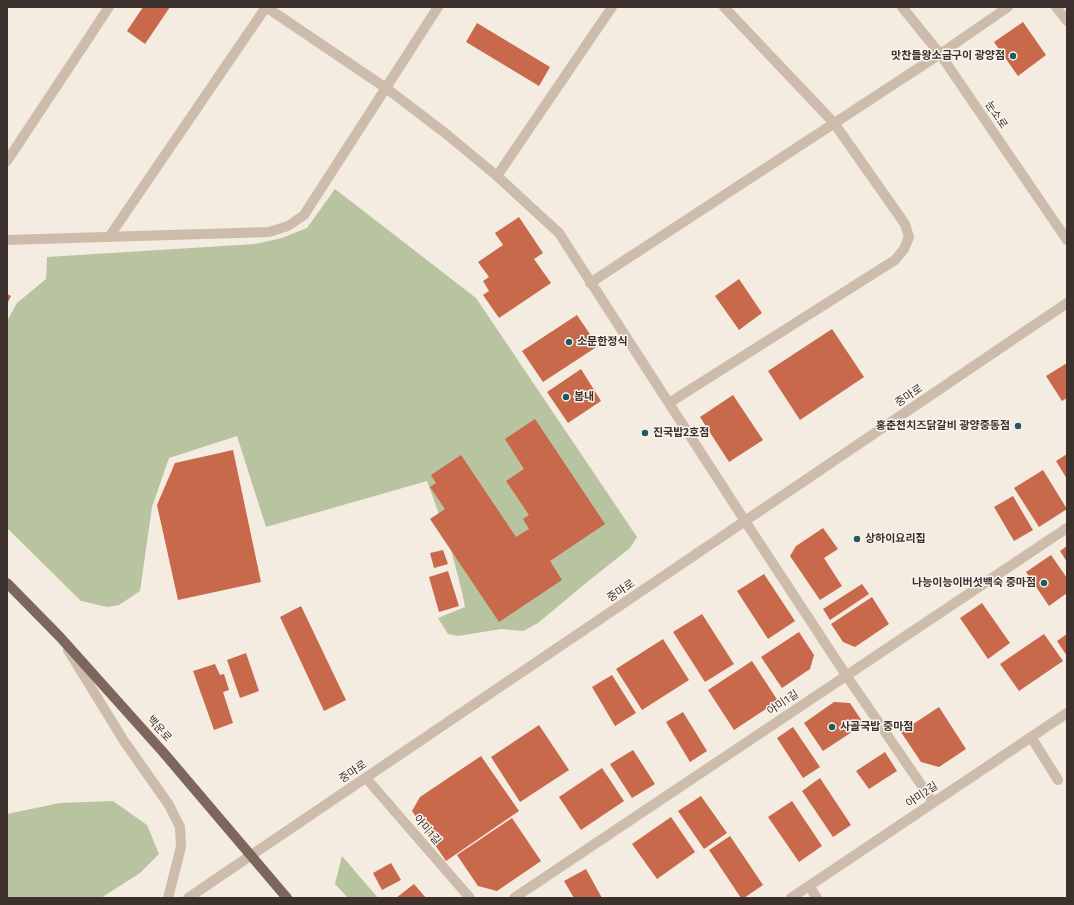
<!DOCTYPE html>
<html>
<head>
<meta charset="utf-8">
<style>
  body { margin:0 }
  #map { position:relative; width:1074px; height:905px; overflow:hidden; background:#f4ebe1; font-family:"Fira Sans",sans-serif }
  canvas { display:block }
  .frame { position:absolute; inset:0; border:8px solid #3b302b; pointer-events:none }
</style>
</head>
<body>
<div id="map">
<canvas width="1074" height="905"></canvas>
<div class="frame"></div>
</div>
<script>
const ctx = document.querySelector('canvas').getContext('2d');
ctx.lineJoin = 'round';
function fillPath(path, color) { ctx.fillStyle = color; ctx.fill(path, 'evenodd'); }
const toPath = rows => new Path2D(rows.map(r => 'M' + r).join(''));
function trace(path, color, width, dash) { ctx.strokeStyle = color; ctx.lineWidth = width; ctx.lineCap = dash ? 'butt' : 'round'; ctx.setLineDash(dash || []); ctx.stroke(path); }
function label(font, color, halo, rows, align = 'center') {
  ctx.font = font + ' "Fira Sans","Noto Sans KR",sans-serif'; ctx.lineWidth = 3; ctx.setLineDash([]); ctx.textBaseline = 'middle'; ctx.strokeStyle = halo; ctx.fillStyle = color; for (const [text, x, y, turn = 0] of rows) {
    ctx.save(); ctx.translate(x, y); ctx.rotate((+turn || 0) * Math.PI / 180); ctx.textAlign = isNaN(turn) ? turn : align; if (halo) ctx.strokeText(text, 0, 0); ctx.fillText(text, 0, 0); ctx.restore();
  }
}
const green = toPath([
  [335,189,476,298,637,537,630,548,586,583,538,623,523,631,501,629,458,636,448,634,438,618,465,607,462,592,449,542,427,481,266,527,237,436,169,458,152,507,140,591,119,605,107,607,81,601,7,528,7,321,17,303,46,279,47,257,255,244,282,238,307,228],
  [113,801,147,825,159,854,140,873,101,898,7,898,7,814,60,803],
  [342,856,378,898,348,898,335,884]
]);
const building = toPath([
  [143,7,170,7,145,44,127,31],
  [1023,22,1046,55,1018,76,994,42],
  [477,23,550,67,539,86,466,42],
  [519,217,543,253,534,259,551,283,499,318,483,295,489,291,483,281,489,277,478,262,503,245,495,233],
  [739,279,762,313,739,330,715,296],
  [7,294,11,296,7,304],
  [577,315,598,346,543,382,522,351],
  [832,329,864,377,800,420,768,371],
  [1067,363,1067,398,1062,401,1046,376],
  [581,369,601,401,568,423,547,392],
  [733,395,763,440,729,462,700,417],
  [535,419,605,524,550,561,562,580,499,622,430,519,445,509,430,487,436,483,431,475,461,455,516,537,529,529,523,519,529,515,506,481,524,469,505,439],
  [233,450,261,582,178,600,157,505,175,463],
  [1067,454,1067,479,1056,461],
  [1043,470,1067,509,1039,527,1014,488],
  [1013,496,1033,530,1014,541,994,507],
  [823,528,838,549,824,558,842,586,820,600,790,556,796,546],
  [1067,546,1067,562,1060,551],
  [443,550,448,564,434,568,430,553],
  [1051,555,1067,578,1067,593,1049,606,1026,572],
  [448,571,459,606,439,612,429,577],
  [764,574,795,621,768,639,737,591],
  [862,584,869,594,830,620,823,609],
  [872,597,889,624,855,647,843,642,831,624],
  [982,603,1010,643,988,659,960,618],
  [301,606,346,700,324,711,280,617],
  [702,614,734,664,705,682,673,632],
  [799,632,814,655,810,669,782,688,761,657],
  [1044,634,1063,661,1019,691,1000,664],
  [1067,634,1067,656,1057,641],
  [663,639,689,680,642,710,616,669],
  [246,653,259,691,240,698,227,660],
  [752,661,778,701,734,730,708,690],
  [215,664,220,675,224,674,229,690,223,692,233,723,214,730,193,671],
  [612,675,636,713,615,726,592,687],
  [834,702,850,703,864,724,823,751,804,723],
  [939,707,966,749,939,767,921,762,901,732],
  [683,712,707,751,690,762,666,722],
  [539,725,569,770,520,802,491,757],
  [793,727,820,767,803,778,777,738],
  [633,750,655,784,632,798,610,764],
  [885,752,897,771,869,789,856,771],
  [481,756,519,811,446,861,412,811,420,797],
  [602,768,624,801,581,830,559,797],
  [820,778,851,825,833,837,802,791],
  [701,796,727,833,704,849,678,811],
  [792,801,822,846,799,862,768,817],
  [671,817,695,852,657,879,632,844],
  [512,818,541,861,497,891,478,886,457,855],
  [730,836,763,885,744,898,741,898,709,850],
  [391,863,401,880,382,890,373,873],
  [586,869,602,898,574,898,564,881],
  [414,884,426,898,396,898]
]);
const minor = toPath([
  [266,7,386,88,445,133,497,176,559,233,745,521,846,675,933,802],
  [902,7,940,54,1067,240],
  [1056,7,1067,21],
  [7,161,109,7],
  [497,176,612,7],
  [109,237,266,7],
  [7,240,269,232,288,226,304,215,438,7],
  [590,283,940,54,1008,7],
  [669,403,895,260,904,249,909,237,905,224,834,123,724,7],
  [68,650,124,741,169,805,180,827,181,847,168,898],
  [1031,737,1058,780],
  [366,778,470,898],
  [809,886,817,898],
  [188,898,1067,303],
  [514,898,1067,528],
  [791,898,1067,713]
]);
const major = toPath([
  [7,583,60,637,163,752,287,898]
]);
const markers = [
  [1013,56,4,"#1f5a5e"],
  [569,342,4,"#1f5a5e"],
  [566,397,4,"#1f5a5e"],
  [1018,426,4,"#1f5a5e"],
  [645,433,4,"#1f5a5e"],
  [857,539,4,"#1f5a5e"],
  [1044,583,4,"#1f5a5e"],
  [832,727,4,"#1f5a5e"]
];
const poiNames = [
  ["맛찬들왕소금구이 광양점",1005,56,"right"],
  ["소문한정식",577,342],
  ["봄내",574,397],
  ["홍춘천치즈닭갈비 광양중동점",1010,426,"right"],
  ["진국밥2호점",653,433],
  ["상하이요리집",865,539],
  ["나능이능이버섯백숙 중마점",1036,583,"right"],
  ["사골국밥 중마점",840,727]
];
const streetNames = [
  ["눈소로",996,115,56],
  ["중마로",909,396,-34],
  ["중마로",621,591,-34],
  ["아미1길",783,703,-34],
  ["백운로",159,729,48],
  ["중마로",353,772,-34],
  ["아미2길",922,795,-34],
  ["아미1길",427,830,49]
];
fillPath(green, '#b8c4a0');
fillPath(building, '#c8694b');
trace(minor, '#cdbbac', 10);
trace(major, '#7d675c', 10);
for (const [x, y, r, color] of markers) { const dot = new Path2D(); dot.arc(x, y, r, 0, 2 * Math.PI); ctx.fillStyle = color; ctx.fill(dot); trace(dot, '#fbf5ee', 1.5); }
label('bold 11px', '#3b302b', '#fbf5ee', poiNames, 'left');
label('11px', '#3b302b', '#fbf5ee', streetNames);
</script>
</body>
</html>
